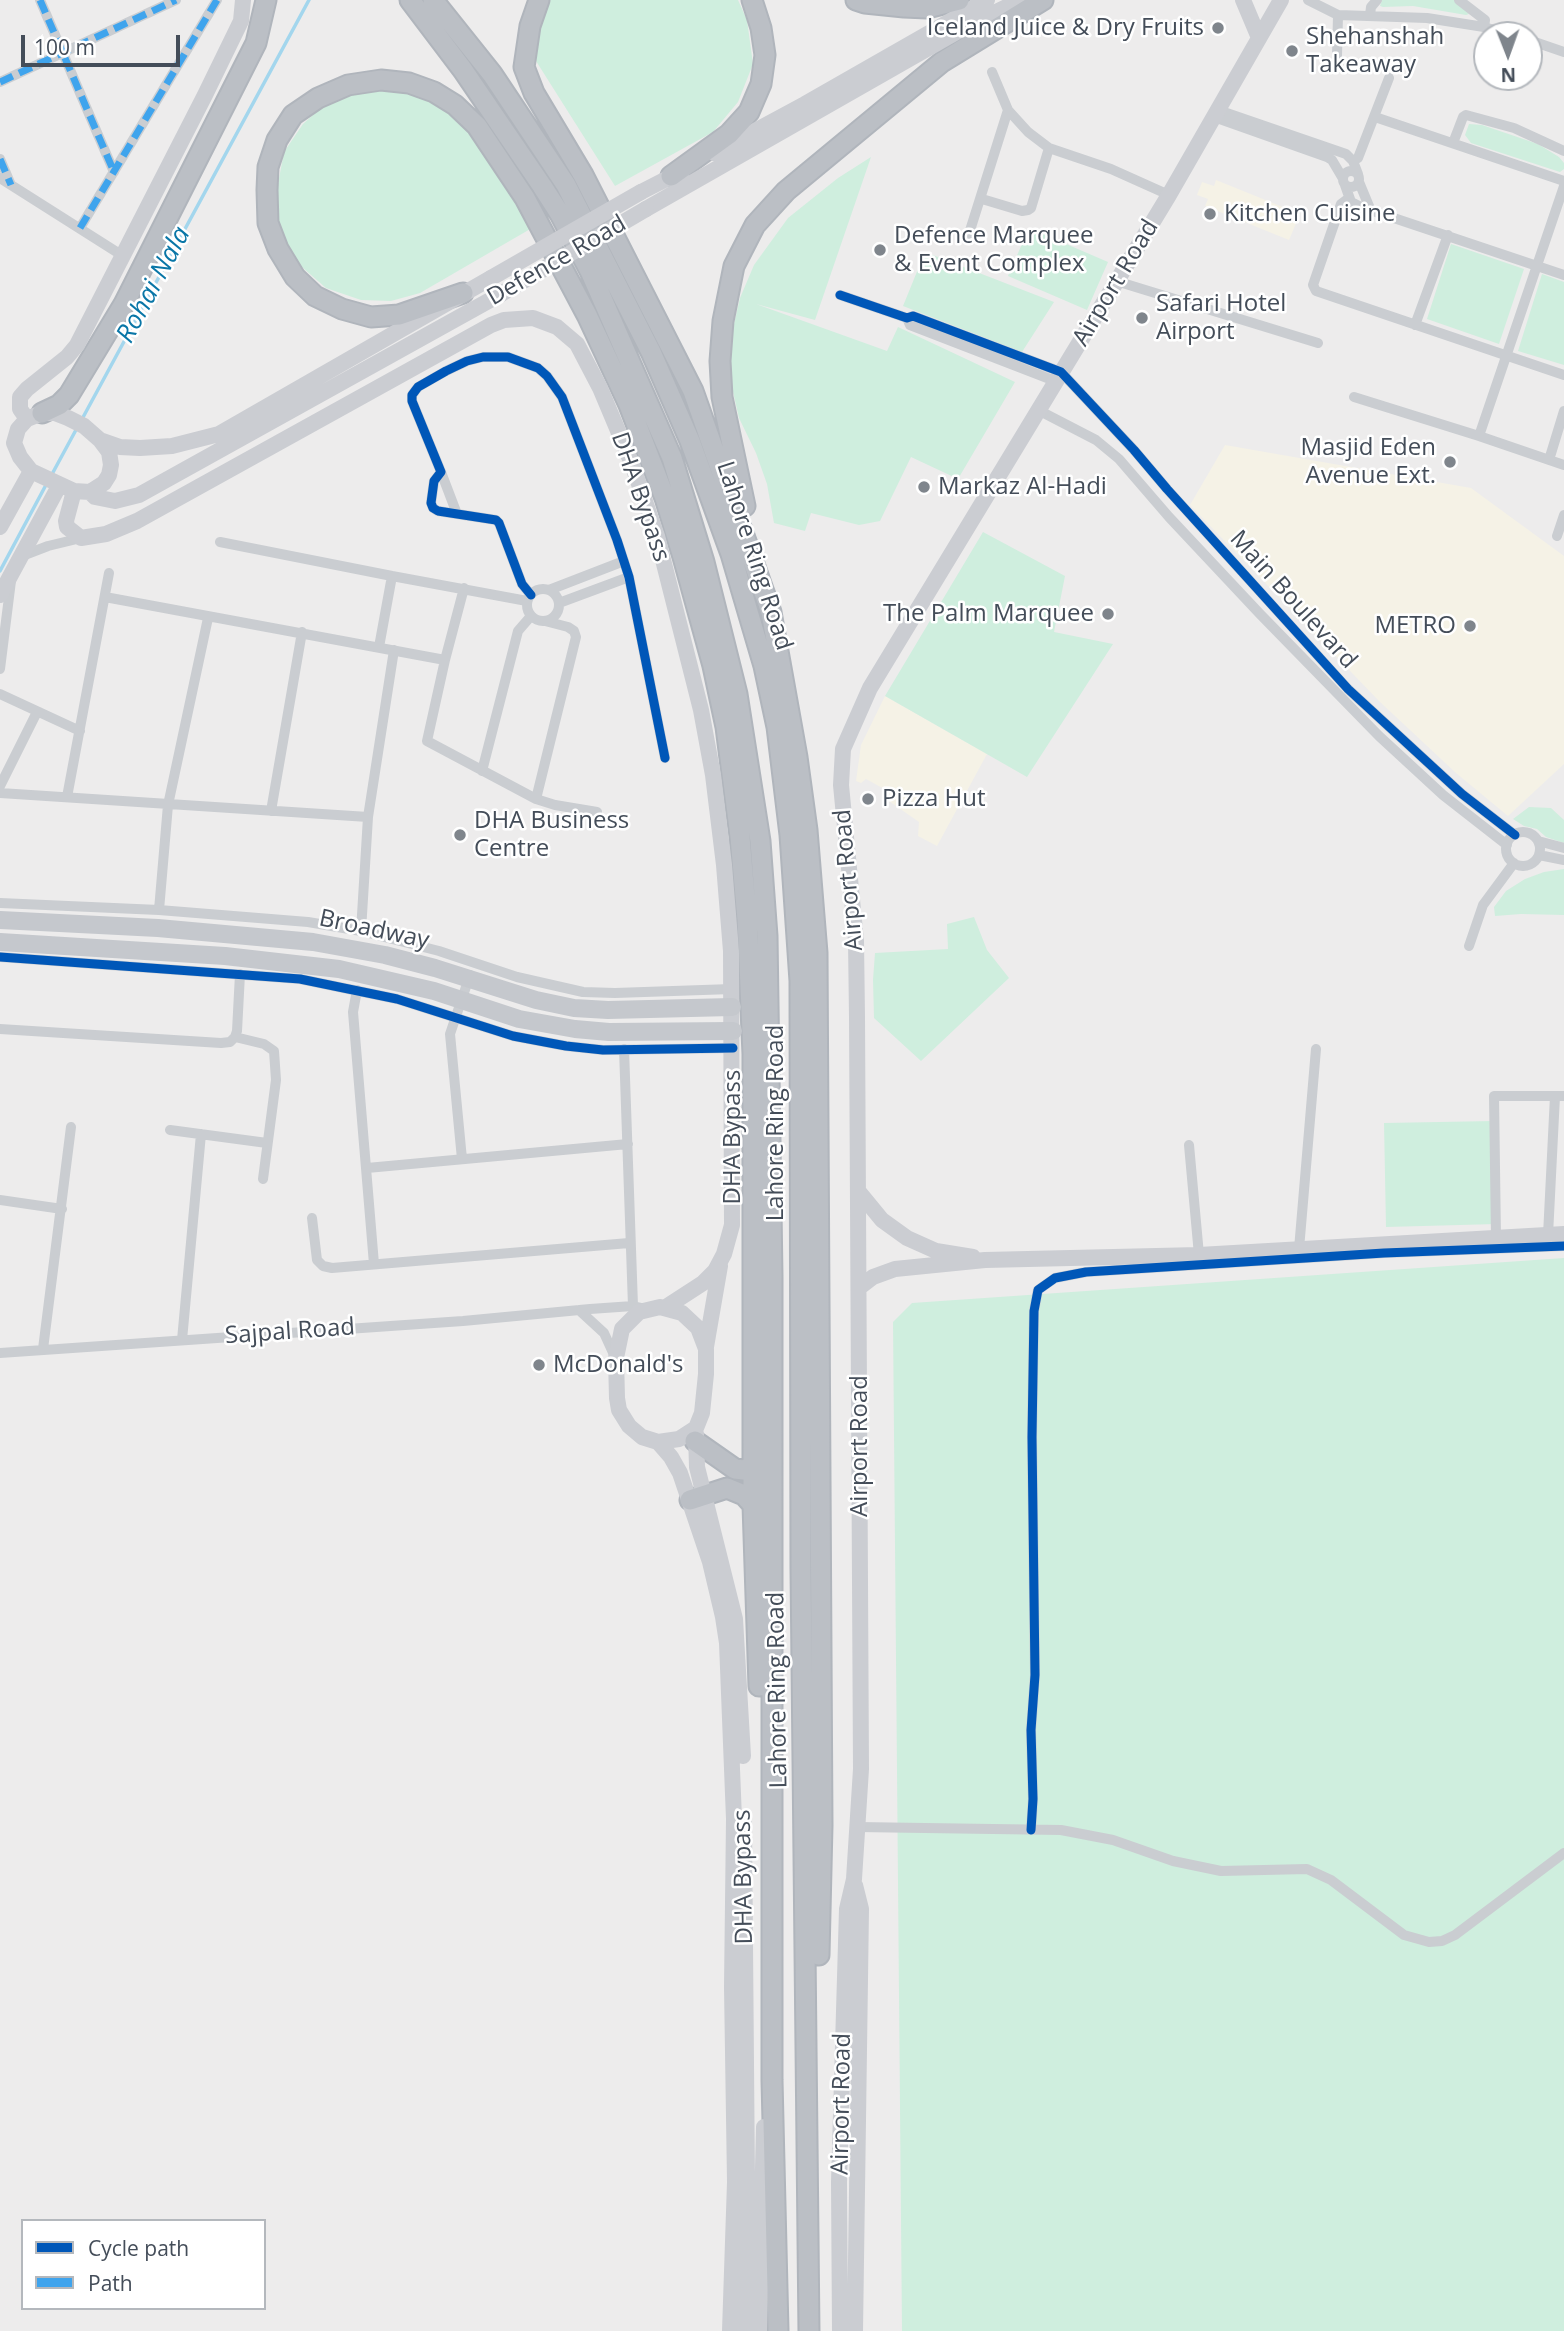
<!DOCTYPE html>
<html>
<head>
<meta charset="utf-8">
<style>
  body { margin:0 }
  #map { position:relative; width:1564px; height:2331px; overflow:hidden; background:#edecec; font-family:"Open Sans",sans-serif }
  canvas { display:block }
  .legend { position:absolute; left:21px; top:2219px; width:245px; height:91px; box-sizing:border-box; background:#fff; border:2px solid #b4b8bd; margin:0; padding:9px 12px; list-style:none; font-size:21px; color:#444d59 }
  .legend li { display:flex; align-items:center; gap:14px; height:35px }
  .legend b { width:35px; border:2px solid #b4b8bd }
  .north { position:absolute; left:1473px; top:21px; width:70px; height:70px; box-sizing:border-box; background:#fff; border:2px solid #b4b8bd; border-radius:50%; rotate:179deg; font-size:19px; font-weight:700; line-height:28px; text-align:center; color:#444d59 }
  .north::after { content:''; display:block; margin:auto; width:24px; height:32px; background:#7f858c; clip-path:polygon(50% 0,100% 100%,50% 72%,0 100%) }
  .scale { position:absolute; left:21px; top:35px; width:159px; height:32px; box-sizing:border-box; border:4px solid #444d59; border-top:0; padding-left:9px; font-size:21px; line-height:24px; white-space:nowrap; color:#444d59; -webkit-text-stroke:5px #fff; paint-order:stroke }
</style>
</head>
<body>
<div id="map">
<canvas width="1564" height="2331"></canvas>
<ul class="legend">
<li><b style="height:9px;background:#0057b8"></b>Cycle path</li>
<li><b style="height:9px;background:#3fa4ed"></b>Path</li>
</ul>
<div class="north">N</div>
<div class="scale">100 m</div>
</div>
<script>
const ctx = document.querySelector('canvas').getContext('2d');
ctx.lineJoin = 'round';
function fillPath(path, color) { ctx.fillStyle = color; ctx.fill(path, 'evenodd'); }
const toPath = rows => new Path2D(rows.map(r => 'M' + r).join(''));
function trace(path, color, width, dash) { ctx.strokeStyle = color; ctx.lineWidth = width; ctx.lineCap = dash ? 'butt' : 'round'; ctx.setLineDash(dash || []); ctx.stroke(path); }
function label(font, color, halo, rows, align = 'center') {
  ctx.font = font + ' "Open Sans",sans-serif'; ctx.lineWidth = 5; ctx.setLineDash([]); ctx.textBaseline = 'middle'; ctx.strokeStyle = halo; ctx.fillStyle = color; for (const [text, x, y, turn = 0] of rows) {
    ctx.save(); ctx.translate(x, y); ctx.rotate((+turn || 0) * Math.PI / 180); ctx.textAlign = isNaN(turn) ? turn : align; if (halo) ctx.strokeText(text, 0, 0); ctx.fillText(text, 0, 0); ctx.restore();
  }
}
const commercial = toPath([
  [1216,180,1300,214,1289,240,1205,206,1208,199,1197,195,1202,182,1214,186],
  [1225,445,1471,488,1564,556,1564,764,1508,816,1456,773,1380,702,1190,505],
  [885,696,987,754,937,846,918,836,919,822,886,799,886,790,866,779,861,783,856,781,861,745]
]);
const green = toPath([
  [548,0,738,0,747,20,753,64,738,102,713,132,615,186,536,61,538,27],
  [1382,0,1456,0,1469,14,1466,15,1413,6,1383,7,1380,6],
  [381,88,415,94,442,106,466,127,532,228,420,293,391,301,361,300,326,288,295,261,278,224,277,189,284,152,303,124,325,104,352,92],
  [1469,124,1482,125,1538,144,1559,157,1564,163,1564,169,1560,172,1471,143,1465,135],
  [871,157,815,320,756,304,887,351,898,327,1015,382,958,479,911,457,880,521,859,525,811,513,805,531,774,523,767,484,756,453,739,418,728,370,733,328,740,298,754,265,788,218,838,178],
  [1029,228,1108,262,1087,310,1008,276],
  [1451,244,1524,269,1499,344,1427,319],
  [925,252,1054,302,1022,352,903,306],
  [1542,274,1564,282,1564,365,1518,351],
  [983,532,1065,576,1054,632,1113,644,1027,777,885,696],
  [1529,807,1551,808,1564,820,1564,843,1546,837,1537,829,1524,826,1513,819],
  [1564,869,1564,915,1521,914,1495,916,1494,907,1506,891,1525,879,1544,872],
  [974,917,987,950,1009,978,921,1061,874,1018,873,980,875,953,948,949,947,924],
  [1494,1121,1497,1224,1386,1227,1384,1123],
  [1564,1258,1564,2331,902,2331,893,1322,912,1303]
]);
const stream = toPath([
  [81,421,309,0],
  [51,476,77,428],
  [0,571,47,483]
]);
const street = toPath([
  [40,0,114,172],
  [1308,0,1338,15,1427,18,1484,27,1511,35],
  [1459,0,1485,20,1484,27],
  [1370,15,1371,7,1377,0],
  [1529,40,1564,52],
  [1337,56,1338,15],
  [992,72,1008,110,1028,132,1049,148,1111,169,1169,195],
  [0,82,176,0],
  [1218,110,1346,154,1353,161,1358,174],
  [1214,117,1327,157,1332,160,1342,177],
  [1375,117,1564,181],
  [1453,143,1463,117,1466,115,1514,128,1564,151],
  [0,159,11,185],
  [1353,161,1358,158,1389,78],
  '1343 179a8 8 0 1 1 16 0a8 8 0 1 1-16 0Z',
  [0,178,123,256],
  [1359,182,1371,211],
  [1345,185,1351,202,1361,207,1564,275],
  [1349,198,1341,204,1313,285,1316,291,1564,375],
  [982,199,1022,211,1028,210,1031,208,1049,148],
  [80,228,217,0],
  [967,240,1008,110],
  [1116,281,1318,343],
  [840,295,907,318,913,316,1061,372,1134,450,1167,489,1348,689,1462,794,1515,835],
  [907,318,910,325,1055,381],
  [1415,325,1448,235],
  [1354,397,1479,436,1564,465],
  [1038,410,1096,440,1119,459,1169,517,1260,614,1379,736,1443,795,1507,845],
  [1479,436,1564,186],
  [1549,460,1564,411],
  [441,472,457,514],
  [1557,536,1564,515],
  [220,542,392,576,379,647],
  [22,556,48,546,81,538],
  [392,576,527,601],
  '527 605a16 16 0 1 1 32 0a16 16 0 1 1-32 0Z',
  [549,590,624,561],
  [531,595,522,584,499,523,496,520,438,511,433,508,431,503,434,481,441,472,412,401,412,395,418,387,446,371,467,361,483,357,508,357,538,368,547,376,562,397,617,540,629,577,665,758],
  [105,597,445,660,427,741,536,799,555,805,597,812],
  [559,603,629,577],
  [445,660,464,588],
  [0,669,11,581],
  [0,694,80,731],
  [482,771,518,631,531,616],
  [0,786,37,712],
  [0,793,368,817],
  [67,797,109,573],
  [536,799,576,637,574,631,568,627,545,621],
  [271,811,302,632],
  '1506 849a17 17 0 1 1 34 0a17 17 0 1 1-34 0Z',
  [1538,841,1564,848],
  [1539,855,1564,860],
  [0,903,159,910,308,922,361,931,439,951,517,977,583,992,615,993,732,989],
  [159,910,168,805,208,618],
  [361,931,368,817,394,650],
  [1469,946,1483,905,1514,863],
  [0,957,300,979,397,999,513,1036,566,1046,603,1050,733,1048],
  [357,990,353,1012,374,1264],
  [0,1029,221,1043,230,1042,235,1037,237,1031,240,974],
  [235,1037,264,1044,274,1051,276,1080,263,1179],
  [624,1049,633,1306],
  [170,1130,267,1143],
  [1189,1145,1199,1255],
  [462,1159,450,1034,470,975],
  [367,1168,628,1144],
  [0,1200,62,1209],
  [312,1218,317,1260,323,1266,332,1268,629,1243],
  [1548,1235,1555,1096],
  [1496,1238,1494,1096,1564,1096],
  [1299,1249,1316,1049],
  [579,1310,604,1333,615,1357],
  [182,1340,201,1134],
  [43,1349,71,1127],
  [0,1353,463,1321,590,1309,633,1306,646,1309],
  [857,1827,1061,1830,1113,1840,1173,1861,1221,1871,1307,1869,1331,1880,1404,1935,1429,1942,1442,1941,1455,1935,1564,1853],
  [1031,1830,1033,1799,1031,1730,1035,1675,1032,1437,1034,1311,1038,1290,1055,1278,1086,1272,1384,1253,1564,1246]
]);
const secondary = toPath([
  [1243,0,1259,38],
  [714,153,805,104,987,0],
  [641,192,682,171],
  [646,209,967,26,1021,0],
  [42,413,55,413,68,418,84,426,100,440,109,452,111,465,109,475,104,483,90,492,74,491,31,471,20,457,14,443,18,429,27,419,42,413],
  [27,419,20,409,20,397,27,389,67,357,77,345,205,95,241,21,243,0],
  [100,440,120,447,140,448,172,446,219,434,491,278],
  [74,491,66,521,67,527,81,538,106,534,137,521,491,325,504,320,533,318,557,327,577,344,600,388,632,464,657,536,701,710,713,775,724,865,731,951,732,1225,724,1254,715,1271,703,1283,666,1307],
  [90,492,95,497,115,501,139,495,501,294],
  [0,527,31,471],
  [0,595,59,486],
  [859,1192,882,1220,907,1238,936,1251,973,1257],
  [860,1287,873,1277,895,1269,985,1260,1199,1255,1564,1234],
  [706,1347,720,1266],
  [696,1434,697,1467,735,1619,743,1756],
  [658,1442,679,1439,696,1428,702,1413,706,1374,706,1349,698,1328,682,1313,660,1307,639,1312,622,1329,616,1358,617,1398,619,1410,629,1426,642,1437,658,1442,671,1457,680,1473,710,1562,723,1617,727,1643,734,1819,732,1987,735,2182,730,2331],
  [743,2331,747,2183,744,1824],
  [759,2331,764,2127],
  [840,2331,839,2182,847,1909,854,1879,861,1769,857,1017,856,941,841,785,843,749,870,688,1169,195,1281,0],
  [855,2331,861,1909,855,1885]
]);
const primary = toPath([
  [0,920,158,928,313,942,385,955,435,968,536,1000,574,1008,608,1010,732,1007],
  [0,942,225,956,339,969,434,991,519,1019,575,1029,609,1032,733,1031]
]);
const highway = toPath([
  [410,0,463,70,542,186,560,214,590,271,672,458,704,562,737,694,760,841,767,936,772,1277,772,2080,778,2331],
  [433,0,492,74,566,185,651,352,690,441,731,554,764,666,777,727,790,835,800,981,801,1568,809,2331],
  [539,0,530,26,524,67,534,93,583,175,693,391,771,612,797,757,807,830,817,953,822,1825,819,1955],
  [856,0,865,3,904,7,927,8,959,0],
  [671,176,729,134,749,112,761,84,765,55,761,28,752,0],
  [463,293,399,315,371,317,342,309,315,296,295,277,278,249,268,223,267,190,268,167,277,140,293,115,318,98,348,85,381,80,409,83,434,92,455,105,477,126,525,198,587,315,629,405,665,498,683,557,713,666,726,727,740,837,747,920,753,1054,753,1505,759,1686],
  [42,413,59,405,69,395,124,304,256,43,266,0],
  [745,506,722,397,720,361,723,321,734,266,755,225,786,191,942,62,1043,0],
  [695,1441,735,1469,744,1470,754,1465],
  [690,1500,727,1488,744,1495,753,1505]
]);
const secondaryBridge = toPath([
  [491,278,641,192],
  [501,294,646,209]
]);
const quiet = toPath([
  [40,0,114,172],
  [0,82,176,0],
  [0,159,11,185],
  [80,228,217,0]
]);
const cycleway = toPath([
  [840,295,907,318,913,316,1061,372,1134,450,1167,489,1348,689,1462,794,1515,835],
  [531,595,522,584,499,523,496,520,438,511,433,508,431,503,434,481,441,472,412,401,412,395,418,387,446,371,467,361,483,357,508,357,538,368,547,376,562,397,617,540,629,577,665,758],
  [0,957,300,979,397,999,513,1036,566,1046,603,1050,733,1048],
  [1031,1830,1033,1799,1031,1730,1035,1675,1032,1437,1034,1311,1038,1290,1055,1278,1086,1272,1384,1253,1564,1246]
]);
const markers = [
  [1218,28,7,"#7f858c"],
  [1292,51,7,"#7f858c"],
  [1210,214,7,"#7f858c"],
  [880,250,7,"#7f858c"],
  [1142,318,7,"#7f858c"],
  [1450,462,7,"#7f858c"],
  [924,487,7,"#7f858c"],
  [1108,614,7,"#7f858c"],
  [1470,626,7,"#7f858c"],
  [868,799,7,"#7f858c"],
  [460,835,7,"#7f858c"],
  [539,1365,7,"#7f858c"]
];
const poiNames = [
  ["Iceland Juice & Dry Fruits",1204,28,"right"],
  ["Shehanshah",1306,37],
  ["Takeaway",1306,65],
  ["Kitchen Cuisine",1224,214],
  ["Defence Marquee",894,236],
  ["& Event Complex",894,264],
  ["Safari Hotel",1156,304],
  ["Airport",1156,332],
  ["Masjid Eden",1436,448,"right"],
  ["Avenue Ext.",1436,476,"right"],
  ["Markaz Al-Hadi",938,487],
  ["The Palm Marquee",1094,614,"right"],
  ["METRO",1456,626,"right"],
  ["Pizza Hut",882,799],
  ["DHA Business",474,821],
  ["Centre",474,849],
  ["McDonald's",553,1365]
];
const streetNames = [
  ["Defence Road",557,261,-30],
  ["Airport Road",1116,283,-59],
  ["DHA Bypass",640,497,71],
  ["Lahore Ring Road",754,556,72],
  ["Main Boulevard",1293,600,48],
  ["Airport Road",849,880,-95],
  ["Broadway",374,930,12],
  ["Lahore Ring Road",776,1123,-90],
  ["DHA Bypass",733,1137,-90],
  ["Sajpal Road",290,1332,-4],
  ["Airport Road",860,1446,-90],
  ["Lahore Ring Road",778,1690,-91],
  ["DHA Bypass",744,1877,-91],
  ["Airport Road",842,2104,-89]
];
const waterNames = [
  ["Rohai Nala",154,285,-62]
];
fillPath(commercial, '#f5f2e6');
fillPath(green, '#cfeede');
trace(stream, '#a3d6ed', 3.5);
trace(highway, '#b0b5bc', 23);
trace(street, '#cacdd1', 10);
trace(secondary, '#cbcdd2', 16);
trace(primary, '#c5c8cd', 18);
trace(highway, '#bbbfc5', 19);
trace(secondaryBridge, '#cbcdd2', 16);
trace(quiet, '#3fa4ed', 7, [14, 7]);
trace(cycleway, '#0057b8', 9);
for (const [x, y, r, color] of markers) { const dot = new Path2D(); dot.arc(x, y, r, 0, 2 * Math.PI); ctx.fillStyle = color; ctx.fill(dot); trace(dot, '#fff', 2.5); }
label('24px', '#444d59', '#fff', poiNames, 'left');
label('24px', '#444d59', '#fff', streetNames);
label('italic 26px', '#0976a7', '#fff', waterNames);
</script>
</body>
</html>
